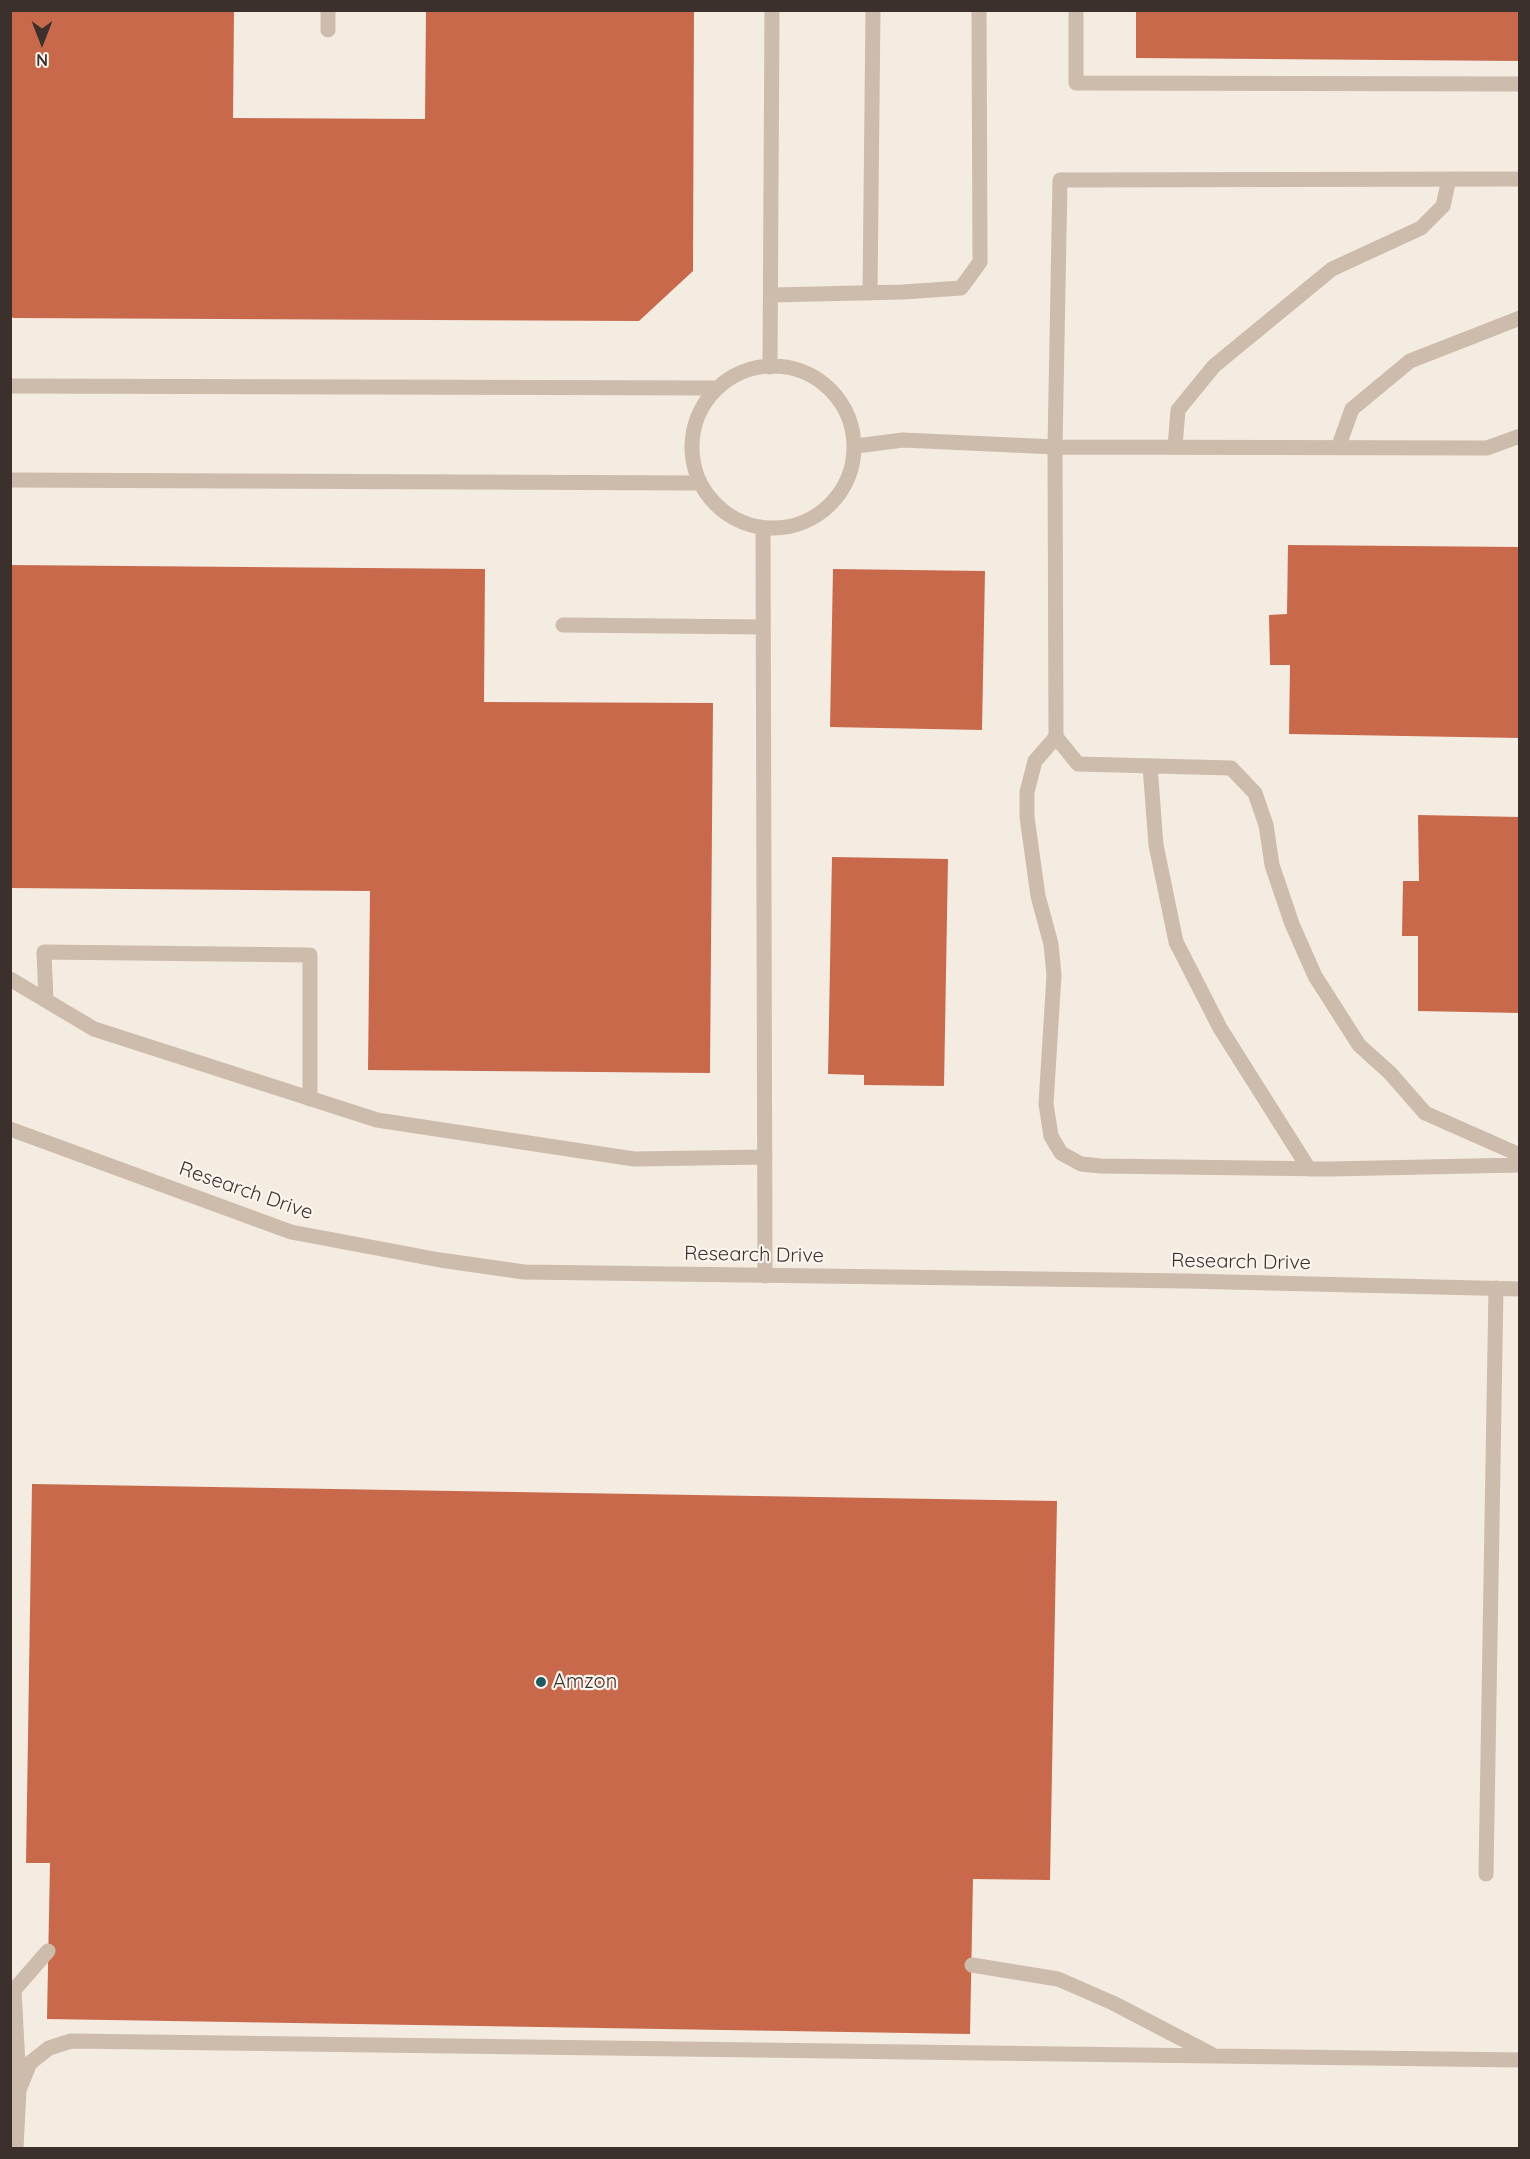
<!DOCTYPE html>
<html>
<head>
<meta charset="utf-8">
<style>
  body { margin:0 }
  #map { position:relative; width:1530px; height:2159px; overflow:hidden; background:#f4ebe1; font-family:Quicksand,sans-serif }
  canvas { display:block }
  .frame { position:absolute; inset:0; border:12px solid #3b302b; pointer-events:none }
  .north { position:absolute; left:12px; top:12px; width:60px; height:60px; -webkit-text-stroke:4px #fbf5ee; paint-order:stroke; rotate:180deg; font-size:16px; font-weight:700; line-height:24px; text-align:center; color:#3b302b }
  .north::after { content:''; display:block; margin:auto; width:21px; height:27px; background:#3b302b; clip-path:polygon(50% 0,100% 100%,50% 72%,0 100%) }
</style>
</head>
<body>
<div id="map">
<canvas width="1530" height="2159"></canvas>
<div class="frame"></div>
<div class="north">N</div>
</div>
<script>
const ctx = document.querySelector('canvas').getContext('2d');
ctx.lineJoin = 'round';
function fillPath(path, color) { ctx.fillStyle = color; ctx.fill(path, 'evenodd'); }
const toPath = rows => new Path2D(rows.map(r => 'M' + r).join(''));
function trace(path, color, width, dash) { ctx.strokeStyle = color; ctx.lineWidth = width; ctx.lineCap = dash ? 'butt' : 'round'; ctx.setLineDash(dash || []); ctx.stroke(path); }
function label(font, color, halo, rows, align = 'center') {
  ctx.font = font + ' Quicksand,sans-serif'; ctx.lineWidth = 4.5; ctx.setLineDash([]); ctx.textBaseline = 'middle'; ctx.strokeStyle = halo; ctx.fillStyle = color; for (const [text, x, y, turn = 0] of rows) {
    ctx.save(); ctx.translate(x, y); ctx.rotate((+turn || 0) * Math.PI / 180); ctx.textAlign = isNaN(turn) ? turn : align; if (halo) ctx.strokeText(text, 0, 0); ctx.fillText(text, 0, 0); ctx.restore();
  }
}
const building = toPath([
  [10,10,234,10,233,118,425,119,426,10,694,10,693,271,639,321,13,318,10,315],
  [1136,10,1520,10,1520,61,1136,58],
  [1288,545,1520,547,1520,738,1289,734,1290,665,1270,665,1269,615,1287,614],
  [10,565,485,569,484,702,713,703,710,1073,368,1070,370,891,10,888],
  [833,569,985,571,982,730,830,727],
  [1418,815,1520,817,1520,1013,1418,1011,1418,936,1402,936,1403,881,1419,881],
  [832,857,948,859,944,1086,864,1085,864,1075,828,1074],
  [32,1484,1057,1501,1050,1880,973,1879,970,2034,47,2019,50,1863,26,1863]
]);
const lane = toPath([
  [1076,10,1076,83,1520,84],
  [328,30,328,10],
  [1520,179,1060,180,1055,447,1056,737,1078,764,1231,768,1255,793,1266,825,1272,865,1292,924,1315,976,1359,1045,1390,1073,1425,1113,1520,1155],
  [870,293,873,10],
  [771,295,903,292,961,288,980,262,979,10],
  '692 447a81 81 0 1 1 162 0a81 81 0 1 1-162 0Z',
  [770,367,772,10],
  [10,386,716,388],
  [856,446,903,440,1055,447,1487,448,1520,436],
  [1175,447,1178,410,1214,366,1332,269,1421,228,1443,206,1449,179],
  [1338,448,1352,409,1410,361,1520,318],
  [10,480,699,483],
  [763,528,765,1276],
  [563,625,763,627],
  [1056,737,1035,761,1027,792,1027,817,1038,896,1051,944,1054,975,1046,1104,1051,1136,1061,1153,1081,1164,1101,1166,1330,1169,1520,1165],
  [1150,766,1156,845,1176,942,1220,1028,1309,1169],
  [10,979,94,1029,377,1120,634,1159,765,1157],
  [46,1000,44,952,310,955,310,1099],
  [1486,1874,1496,1288],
  [972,1965,1058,1979,1113,2003,1211,2054],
  [19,2084,14,1990,48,1951],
  [16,2148,19,2090,30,2063,49,2048,71,2041,1520,2060]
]);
const street = toPath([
  [10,1129,291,1232,440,1260,524,1272,1187,1281,1520,1289]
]);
const markers = [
  [541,1682,6,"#1f5a5e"]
];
const streetNames = [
  ["Research Drive",246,1191,19],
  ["Research Drive",754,1255,1],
  ["Research Drive",1241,1262,1]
];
const poiNames = [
  ["Amzon",553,1682]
];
fillPath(building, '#c8694b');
trace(lane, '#cdbbac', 15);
trace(street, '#cdbbac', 15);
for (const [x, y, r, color] of markers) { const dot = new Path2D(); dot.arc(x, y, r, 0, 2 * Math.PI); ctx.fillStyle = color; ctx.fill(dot); trace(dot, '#fbf5ee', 2); }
label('20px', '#3b302b', '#fbf5ee', streetNames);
label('20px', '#3b302b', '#fbf5ee', poiNames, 'left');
</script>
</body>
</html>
